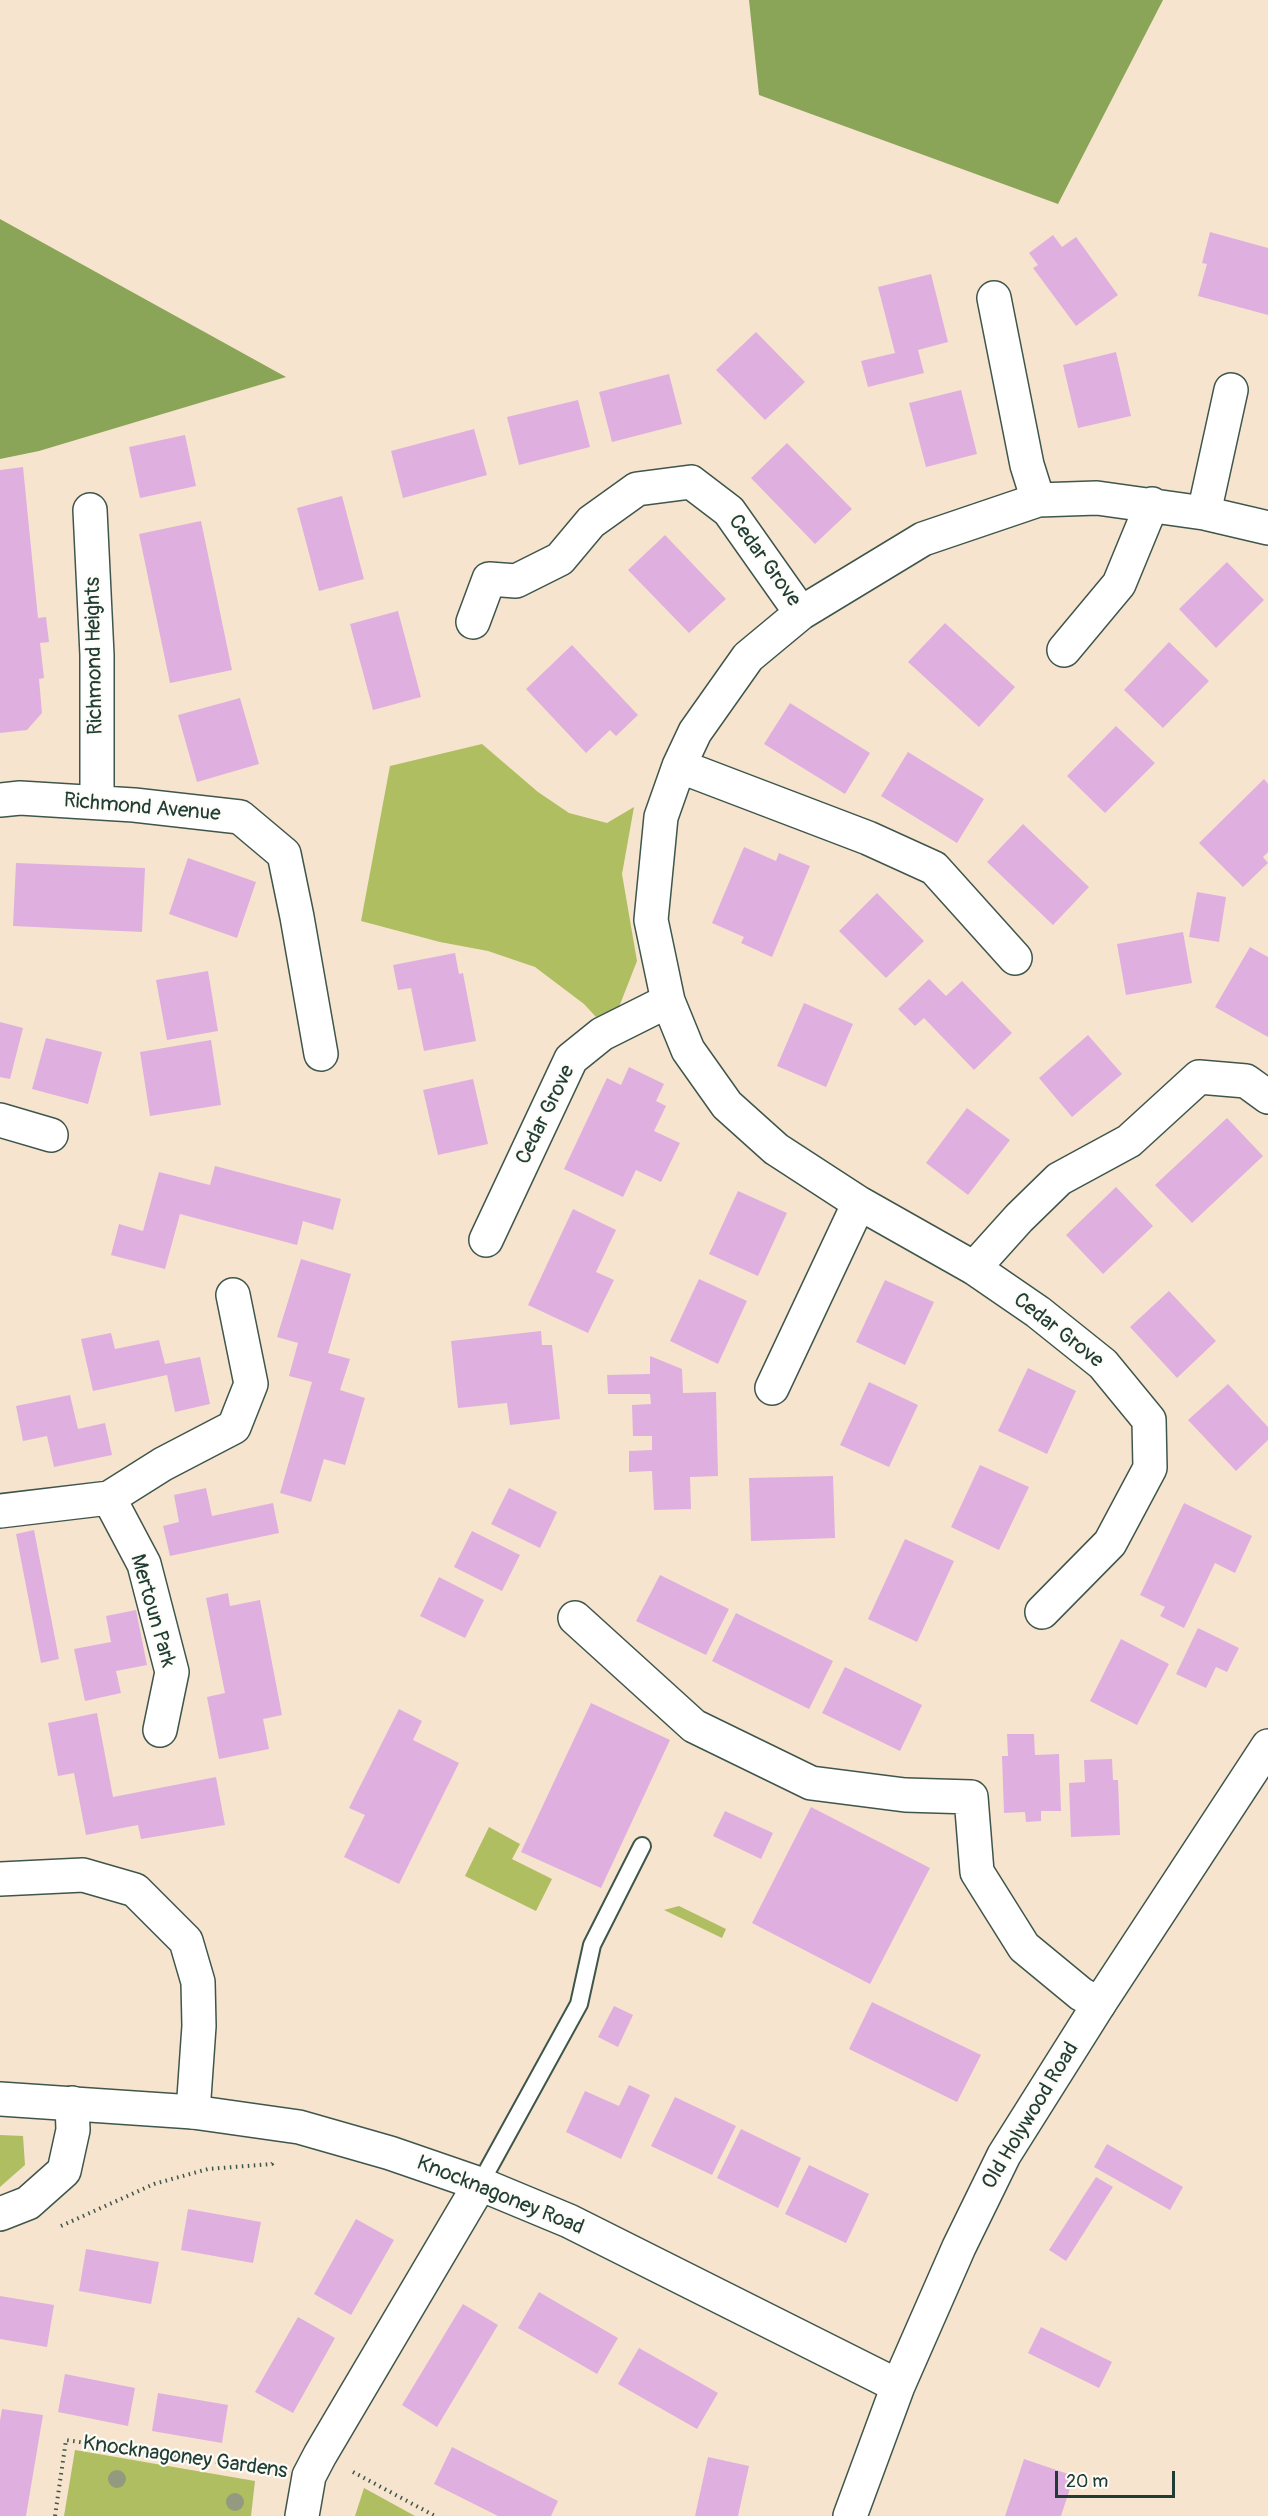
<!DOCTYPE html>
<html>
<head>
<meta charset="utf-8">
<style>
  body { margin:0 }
  #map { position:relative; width:1268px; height:2516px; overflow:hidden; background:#f6e4ce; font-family:Pangolin,sans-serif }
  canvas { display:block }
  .scale { position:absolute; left:1055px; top:2471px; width:120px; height:27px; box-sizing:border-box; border:3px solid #1f3d34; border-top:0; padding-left:8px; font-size:18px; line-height:21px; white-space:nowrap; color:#1f3d34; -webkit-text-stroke:4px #fdfcf7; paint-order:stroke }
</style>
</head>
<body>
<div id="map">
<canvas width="1268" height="2516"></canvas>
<div class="scale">20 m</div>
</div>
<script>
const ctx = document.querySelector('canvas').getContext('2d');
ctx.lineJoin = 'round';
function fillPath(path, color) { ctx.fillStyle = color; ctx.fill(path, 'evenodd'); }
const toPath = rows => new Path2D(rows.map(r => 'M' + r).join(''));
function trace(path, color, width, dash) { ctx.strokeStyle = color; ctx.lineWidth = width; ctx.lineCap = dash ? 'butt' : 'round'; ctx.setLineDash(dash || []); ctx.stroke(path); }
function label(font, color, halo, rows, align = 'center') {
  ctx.font = font + ' Pangolin,sans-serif'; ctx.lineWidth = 4.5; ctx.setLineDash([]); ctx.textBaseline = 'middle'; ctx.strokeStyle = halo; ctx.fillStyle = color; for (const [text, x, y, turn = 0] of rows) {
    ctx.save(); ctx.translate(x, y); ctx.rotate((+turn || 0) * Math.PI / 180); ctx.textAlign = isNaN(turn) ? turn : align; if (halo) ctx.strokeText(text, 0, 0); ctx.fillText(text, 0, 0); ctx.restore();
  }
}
const green = toPath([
  [482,744,538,792,569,813,607,823,634,807,622,874,637,961,619,1007,596,1017,584,1004,535,967,488,951,440,942,361,921,390,766],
  [489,1827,520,1844,512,1859,552,1879,536,1911,465,1876],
  [679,1906,726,1929,722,1938,664,1910],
  [0,2135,23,2136,25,2165,0,2187],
  [75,2450,255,2481,251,2516,64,2516],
  [364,2488,415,2516,355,2516]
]);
const forest = toPath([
  [749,0,1163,0,1058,204,759,95],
  [0,219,286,377,39,451,0,459]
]);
const building = toPath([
  [1210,232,1268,248,1268,315,1198,296,1207,264,1202,263],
  [1053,235,1062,247,1076,237,1118,295,1076,326,1033,268,1038,265,1029,253],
  [931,274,948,342,918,350,924,373,868,387,861,361,895,353,878,287],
  [756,332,805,382,765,420,716,370],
  [1116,352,1131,416,1078,428,1063,365],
  [669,374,682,424,612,442,599,392],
  [961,390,977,454,926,467,909,403],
  [578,400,590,447,519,465,507,417],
  [474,429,487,475,403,498,391,451],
  [185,435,196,486,140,498,129,447],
  [787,443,852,509,815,544,751,478],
  [23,467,38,618,46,617,49,642,40,643,44,678,39,679,42,713,27,730,0,733,0,470],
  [342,496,364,579,319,591,297,508],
  [201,521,232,670,170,683,139,534],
  [665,535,726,599,689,633,628,570],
  [1227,562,1264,600,1216,648,1179,609],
  [398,611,421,697,373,710,350,624],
  [945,623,1015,687,979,727,908,662],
  [1169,642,1209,681,1163,728,1124,690],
  [572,645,638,715,616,736,610,730,586,753,526,689],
  [240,698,259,764,197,782,178,715],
  [790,703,870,753,845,794,764,744],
  [1116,726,1155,763,1105,813,1067,776],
  [908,752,984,799,957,843,881,796],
  [1264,779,1268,784,1268,852,1263,857,1268,863,1243,887,1199,843],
  [1023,824,1089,887,1053,925,987,862],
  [744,847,776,861,779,853,810,866,772,957,741,943,744,937,712,923],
  [188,858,256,882,237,938,169,914],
  [16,863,145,868,142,932,13,926],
  [1197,892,1226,897,1219,942,1189,937],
  [877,893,924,941,886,978,839,931],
  [1183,932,1192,983,1126,995,1117,944],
  [1250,947,1268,957,1268,1037,1215,1007],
  [455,953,459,974,463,973,476,1041,424,1051,411,988,398,990,393,965],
  [208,971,218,1031,167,1040,156,980],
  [929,979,946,996,962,981,1012,1033,974,1070,924,1018,915,1026,898,1009],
  [804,1003,853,1024,826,1087,777,1066],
  [0,1022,23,1028,10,1079,0,1077],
  [1088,1035,1122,1074,1072,1117,1039,1078],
  [46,1038,102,1052,88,1104,32,1089],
  [211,1040,221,1105,150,1116,140,1052],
  [629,1067,664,1084,656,1101,666,1106,654,1131,680,1143,661,1182,636,1170,623,1197,564,1169,607,1078,621,1085],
  [473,1079,488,1144,438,1155,423,1090],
  [967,1108,1010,1140,968,1195,926,1163],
  [1227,1118,1263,1156,1192,1223,1155,1185],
  [215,1166,341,1199,333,1230,303,1221,297,1245,180,1214,165,1269,111,1255,119,1224,143,1231,159,1172,210,1185],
  [1116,1187,1153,1226,1103,1274,1066,1235],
  [738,1191,787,1213,758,1276,709,1254],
  [573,1209,616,1230,596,1272,614,1280,588,1333,528,1305],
  [301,1259,351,1274,328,1353,350,1359,340,1390,365,1398,345,1465,324,1459,311,1502,280,1493,312,1382,289,1376,298,1343,277,1337],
  [699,1279,747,1301,718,1364,670,1341],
  [885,1280,934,1302,905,1365,856,1342],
  [1169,1291,1216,1341,1177,1378,1130,1327],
  [541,1331,542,1345,552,1345,560,1419,510,1425,507,1403,458,1408,451,1341],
  [111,1333,115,1349,159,1340,165,1364,200,1357,210,1404,175,1412,167,1375,93,1391,81,1339],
  [650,1356,682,1369,683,1393,716,1392,718,1476,690,1477,691,1509,654,1510,652,1471,629,1472,629,1451,652,1450,652,1436,633,1436,632,1405,651,1404,650,1394,608,1394,607,1375,650,1374],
  [1028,1368,1076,1391,1047,1454,998,1431],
  [869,1382,918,1405,889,1467,840,1445],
  [1228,1384,1268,1427,1268,1440,1236,1471,1188,1420],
  [70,1395,78,1429,105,1423,112,1455,54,1467,47,1436,23,1441,16,1406],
  [980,1465,1029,1487,999,1550,951,1527],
  [833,1476,835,1538,751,1541,749,1478],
  [206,1488,212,1516,273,1503,279,1533,170,1556,163,1526,179,1522,174,1495],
  [509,1488,557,1512,540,1548,491,1524],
  [1184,1503,1252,1536,1235,1573,1215,1563,1184,1628,1160,1616,1165,1607,1140,1595],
  [34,1530,59,1659,41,1663,16,1534],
  [472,1531,520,1555,502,1591,454,1567],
  [905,1539,954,1561,917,1642,868,1619],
  [660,1575,729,1609,706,1655,636,1621],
  [439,1577,484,1600,465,1638,420,1616],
  [228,1593,230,1606,260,1600,282,1715,263,1719,269,1749,219,1759,207,1697,225,1693,206,1598],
  [136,1610,147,1665,116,1671,121,1693,85,1701,74,1649,111,1642,106,1616],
  [736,1613,833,1661,809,1709,712,1661],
  [1198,1628,1239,1648,1227,1672,1216,1667,1206,1688,1176,1674],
  [1121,1639,1169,1664,1137,1725,1090,1701],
  [845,1667,922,1705,900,1751,822,1713],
  [591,1703,670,1740,601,1888,521,1852],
  [399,1709,422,1721,413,1740,459,1763,399,1884,344,1857,365,1815,349,1808],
  [97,1713,113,1797,216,1777,225,1825,141,1839,138,1825,86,1835,74,1773,58,1776,48,1723],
  [1007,1734,1034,1734,1035,1755,1059,1754,1061,1811,1041,1811,1041,1821,1026,1822,1025,1812,1004,1813,1002,1756,1008,1756],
  [1112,1759,1113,1780,1118,1780,1120,1835,1071,1837,1069,1783,1085,1782,1084,1760],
  [811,1807,930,1868,870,1984,752,1923],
  [725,1811,773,1833,761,1859,713,1836],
  [872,2002,981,2055,957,2102,849,2049],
  [614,2006,633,2015,618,2047,598,2037],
  [629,2085,650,2095,621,2159,566,2132,585,2091,619,2106],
  [675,2097,736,2126,712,2175,651,2146],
  [741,2129,801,2158,778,2208,717,2178],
  [1107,2144,1183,2187,1170,2210,1094,2167],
  [809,2165,869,2194,846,2243,785,2214],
  [1096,2177,1113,2187,1066,2261,1049,2250],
  [188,2209,261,2222,253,2263,181,2250],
  [356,2219,394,2240,351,2315,314,2294],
  [86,2249,159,2262,151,2304,79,2291],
  [539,2292,618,2338,597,2374,518,2328],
  [0,2296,54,2305,47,2347,0,2339],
  [463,2304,498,2325,437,2427,402,2405],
  [298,2317,335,2338,293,2413,255,2392],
  [1041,2327,1112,2362,1099,2388,1028,2353],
  [639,2348,718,2393,697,2429,618,2384],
  [65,2374,135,2388,128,2426,58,2412],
  [158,2393,228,2405,222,2443,152,2431],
  [2,2409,43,2415,26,2516,0,2516,0,2421],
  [452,2447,558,2501,551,2516,498,2516,434,2484],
  [708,2457,749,2466,738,2516,695,2516],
  [1024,2459,1074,2476,1061,2516,1005,2516]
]);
const path = toPath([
  [61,2226,154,2184,208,2169,272,2164,274,2161],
  [353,2472,435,2516],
  [55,2516,66,2440,272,2470]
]);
const service = toPath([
  [480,2184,579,2004,592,1945,642,1846]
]);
const minor = toPath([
  [994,298,1027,465,1038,500],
  [90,510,97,655,97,802],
  [1204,513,1231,390],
  [473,622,489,579,516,581,560,559,591,522,637,489,691,482,729,511,801,613],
  [1064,650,1119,584,1152,504],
  [679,766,868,838,934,868,1015,958],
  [0,800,20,798,134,805,240,817,284,854,297,917,321,1054],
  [0,1120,51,1135],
  [486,1240,571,1059,602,1034,668,1001],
  [974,1268,1019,1218,1059,1179,1129,1141,1199,1077,1246,1081,1268,1097],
  [772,1388,859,1203],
  [109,1498,163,1464,234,1427,251,1384,233,1295],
  [0,1511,109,1498,144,1564,172,1672,160,1730],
  [1042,1612,1110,1543,1150,1468,1149,1420,1103,1364,1038,1312,974,1268,859,1203,776,1149,727,1105,688,1050,668,1001,651,920,661,817,679,766,695,732,748,657,801,613,923,539,1038,500,1097,498,1204,513,1268,528],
  [575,1618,694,1726,811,1783,905,1795,971,1797,977,1872,1024,1947,1081,1994,1099,2004],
  [0,1879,83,1875,135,1890,186,1941,198,1982,199,2026,193,2112],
  [0,2214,28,2203,64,2171,73,2130,72,2103],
  [302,2516,309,2476,320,2455,480,2184]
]);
const tertiary = toPath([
  [0,2099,193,2112,299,2127,390,2153,480,2184,569,2221,898,2386],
  [850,2516,898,2386,959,2247,1004,2155,1099,2004,1268,1746]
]);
const trees = [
  [117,2479],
  [235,2502]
];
const streetNames = [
  ["Cedar Grove",764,561,54],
  ["Richmond Heights",95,656,-91],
  ["Richmond Avenue",142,808,5],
  ["Cedar Grove",546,1115,-64],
  ["Cedar Grove",1058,1331,38],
  ["Mertoun Park",152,1611,74],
  ["Old Holywood Road",1031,2116,-59],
  ["Knocknagoney Road",500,2196,22],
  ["Knocknagoney Gardens",185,2458,8]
];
fillPath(green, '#aebe61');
fillPath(forest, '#8aa557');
fillPath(building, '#dfb0df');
trace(service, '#3f564b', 20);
trace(minor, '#3f564b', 36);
trace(tertiary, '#3f564b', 36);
trace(path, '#3f564b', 4, [1.5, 4.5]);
trace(service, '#fff', 16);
trace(minor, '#fff', 33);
trace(tertiary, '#fff', 33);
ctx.fillStyle = '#949a7f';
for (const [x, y] of trees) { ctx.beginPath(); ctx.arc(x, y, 9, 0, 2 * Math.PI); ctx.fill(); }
label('21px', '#1f3d34', '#fdfcf7', streetNames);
</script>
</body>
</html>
